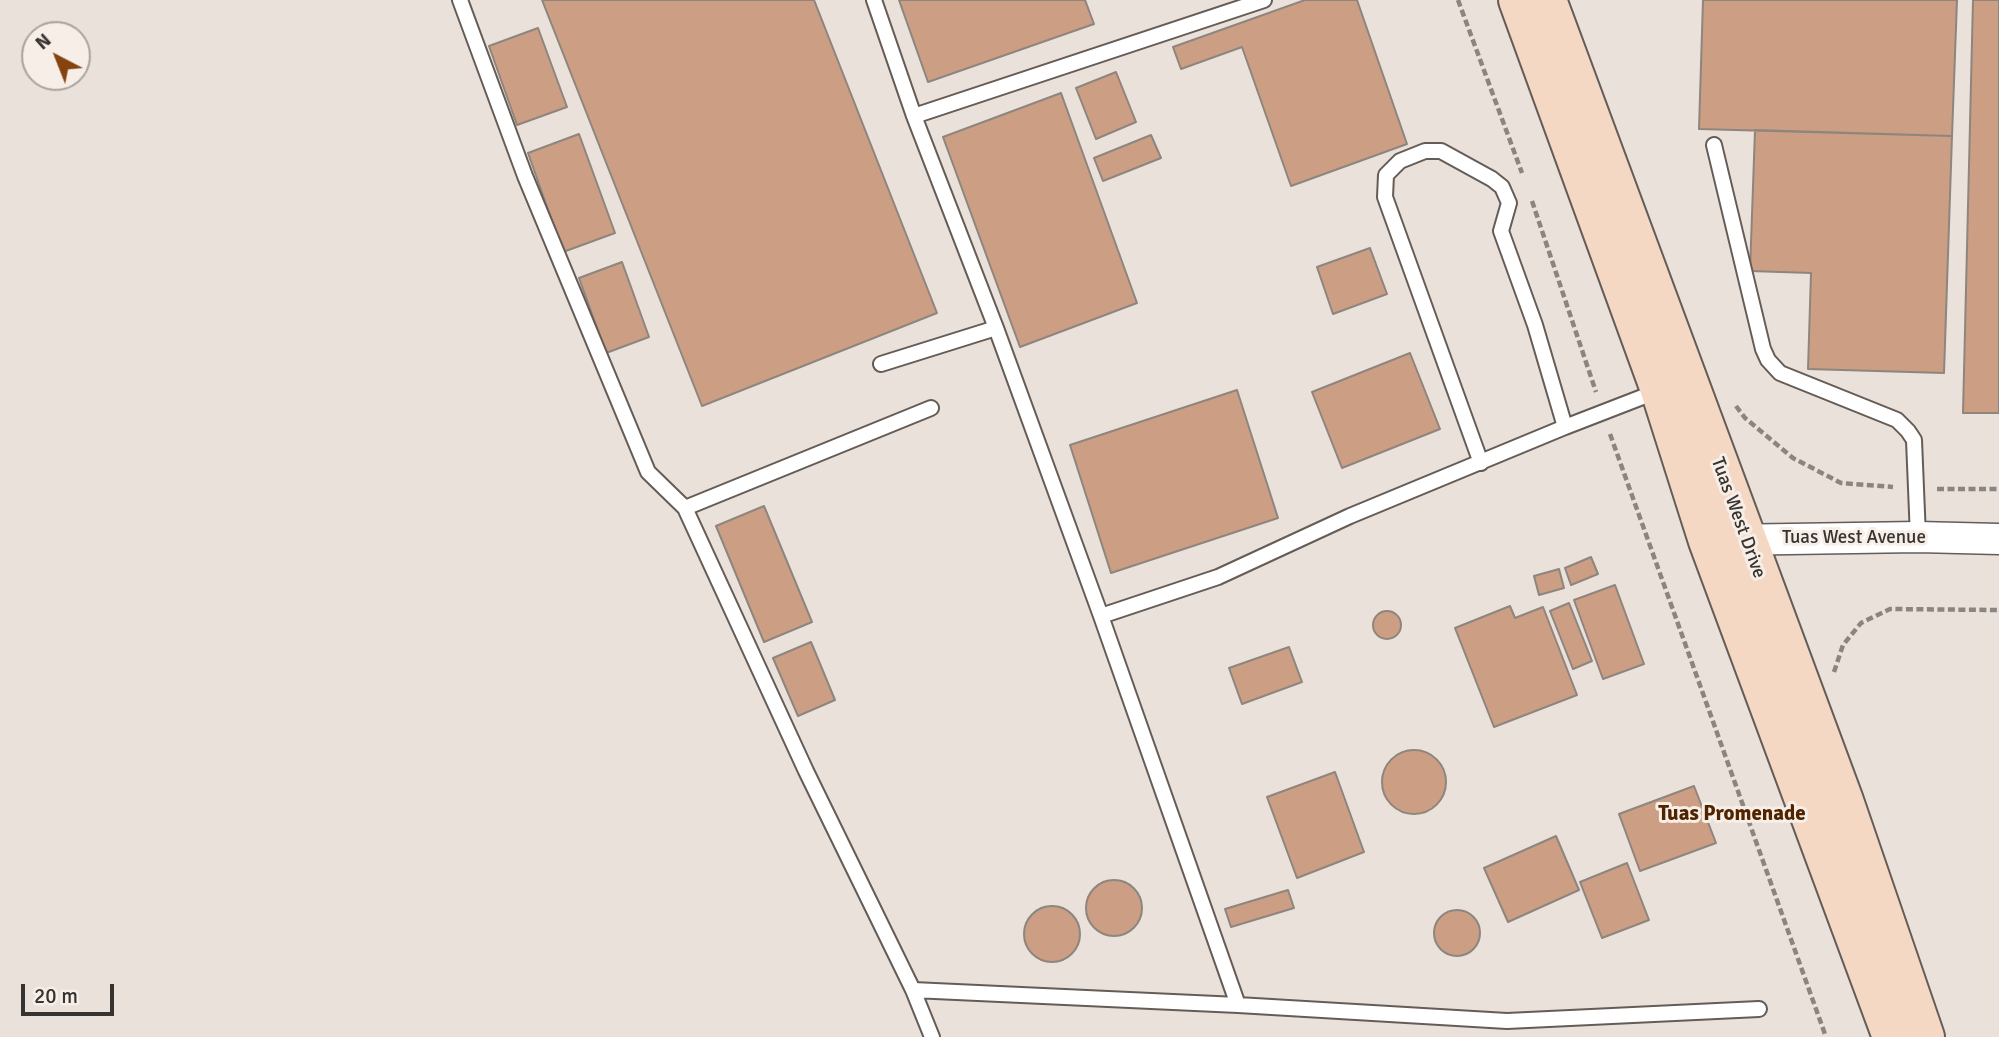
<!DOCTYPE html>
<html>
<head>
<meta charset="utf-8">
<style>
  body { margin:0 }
  #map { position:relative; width:1999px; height:1037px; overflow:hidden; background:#ebe1db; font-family:Signika,sans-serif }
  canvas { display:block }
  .north { position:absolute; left:21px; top:21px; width:70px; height:70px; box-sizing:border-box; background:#f8eee8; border:2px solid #aaa39e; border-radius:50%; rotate:318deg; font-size:19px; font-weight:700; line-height:28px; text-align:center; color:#363330 }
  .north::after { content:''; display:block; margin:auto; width:24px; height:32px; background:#85440f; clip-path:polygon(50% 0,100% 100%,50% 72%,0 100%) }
  .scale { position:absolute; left:21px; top:984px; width:93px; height:32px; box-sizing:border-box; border:4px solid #363330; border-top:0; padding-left:9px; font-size:21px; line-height:24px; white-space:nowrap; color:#363330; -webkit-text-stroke:5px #f8eee8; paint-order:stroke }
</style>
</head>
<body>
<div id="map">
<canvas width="1999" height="1037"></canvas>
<div class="north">N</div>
<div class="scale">20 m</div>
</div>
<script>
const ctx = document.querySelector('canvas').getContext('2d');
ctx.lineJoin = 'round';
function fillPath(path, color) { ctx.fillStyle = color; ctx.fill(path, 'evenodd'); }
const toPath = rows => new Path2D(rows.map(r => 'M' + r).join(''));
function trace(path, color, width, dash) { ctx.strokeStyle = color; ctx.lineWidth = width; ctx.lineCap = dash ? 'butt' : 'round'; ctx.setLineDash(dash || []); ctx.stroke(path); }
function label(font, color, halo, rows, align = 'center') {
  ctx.font = font + ' Signika,sans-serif'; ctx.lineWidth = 6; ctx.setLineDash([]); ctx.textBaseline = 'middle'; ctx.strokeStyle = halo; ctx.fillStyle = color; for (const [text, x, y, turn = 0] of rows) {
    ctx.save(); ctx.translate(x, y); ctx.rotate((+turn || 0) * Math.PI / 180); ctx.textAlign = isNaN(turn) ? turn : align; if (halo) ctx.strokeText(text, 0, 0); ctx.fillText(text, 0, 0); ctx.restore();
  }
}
const building = toPath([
  [542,0,814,0,937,313,702,406,542,0],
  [899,0,1085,0,1094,24,928,82,899,0],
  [1305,0,1357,0,1407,144,1291,186,1242,47,1181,69,1173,47,1305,0],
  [1703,0,1957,0,1952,136,1699,129,1703,0],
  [1973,0,1999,0,1999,413,1963,413,1973,0],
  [538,28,567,107,517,125,489,46,538,28],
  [1116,72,1136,122,1096,139,1076,88,1116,72],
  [1061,93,1137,303,1020,347,943,137,1061,93],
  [1755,130,1952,136,1944,373,1808,369,1811,273,1750,271,1755,130],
  [579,134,615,233,563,252,528,153,579,134],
  [1151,135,1161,158,1103,181,1094,158,1151,135],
  [1370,248,1387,294,1333,314,1317,267,1370,248],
  [622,262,649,337,606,353,579,278,622,262],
  [1410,353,1440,429,1342,468,1312,392,1410,353],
  [1237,390,1278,518,1111,573,1070,445,1237,390],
  [764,506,812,622,764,642,716,526,764,506],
  [1591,557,1598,574,1571,585,1565,568,1591,557],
  [1559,569,1564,588,1539,595,1534,576,1559,569],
  [1615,585,1644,664,1603,679,1574,600,1615,585],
  [1569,603,1592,661,1573,669,1550,611,1569,603],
  [1510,606,1515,618,1543,607,1577,695,1494,727,1455,628,1510,606],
  '1373 625a14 14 0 1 1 28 0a14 14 0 1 1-28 0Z',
  [811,642,835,700,798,716,773,658,811,642],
  [1289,647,1302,682,1242,704,1229,668,1289,647],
  '1382 782a32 32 0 1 1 64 0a32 32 0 1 1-64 0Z',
  [1335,772,1364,852,1297,878,1267,797,1335,772],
  [1694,786,1716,843,1640,871,1619,814,1694,786],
  [1556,836,1579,890,1508,922,1484,868,1556,836],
  [1627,863,1649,920,1602,938,1580,882,1627,863],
  '1086 908a28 28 0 1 1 56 0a28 28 0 1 1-56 0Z',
  [1288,890,1294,908,1231,927,1225,909,1288,890],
  '1024 934a28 28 0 1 1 56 0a28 28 0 1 1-56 0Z',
  '1434 933a23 23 0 1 1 46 0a23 23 0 1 1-46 0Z'
]);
const path = toPath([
  [1458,0,1522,173],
  [1532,201,1596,392],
  [1736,406,1745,418,1793,458,1841,483,1893,487],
  [1610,434,1826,1037],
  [1937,489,1999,489],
  [1834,672,1843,645,1861,623,1890,609,1999,610]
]);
const lane = toPath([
  [460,0,525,176,648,472,685,508,806,771,913,990,932,1037],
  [874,0,914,116,996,328,1101,616,1238,1005],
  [914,116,1264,0],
  [1714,145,1763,349,1768,360,1780,373,1897,420,1908,431,1914,440,1918,537],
  [881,364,996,328],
  [1481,463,1385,197,1386,175,1400,161,1425,151,1441,151,1492,179,1502,187,1509,203,1501,231,1535,325,1565,427],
  [685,508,931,408],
  [1101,616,1218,577,1350,516,1565,427,1658,391],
  [913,990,1238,1005,1507,1021,1759,1009]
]);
const street = toPath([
  [1726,540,1918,537,1999,539]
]);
const secondary = toPath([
  [1518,0,1660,390,1708,541,1892,1037],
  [1547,0,1843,798,1925,1037]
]);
const streetNames = [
  ["Tuas West Drive",1738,518,70],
  ["Tuas West Avenue",1854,538]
];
const neighbourhoodNames = [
  ["Tuas Promenade",1732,814]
];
fillPath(building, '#cc9f84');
trace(building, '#8e857f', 2);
trace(lane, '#645c57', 18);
trace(street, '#645c57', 33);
trace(secondary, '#645c57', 42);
trace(path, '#8b8580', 4.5, [7, 3.5]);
trace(lane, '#fff', 14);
trace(street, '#fff', 30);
trace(secondary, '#f4d8c4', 38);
label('19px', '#363330', '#f8eee8', streetNames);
label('bold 21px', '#512400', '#f8eee8', neighbourhoodNames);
</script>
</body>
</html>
